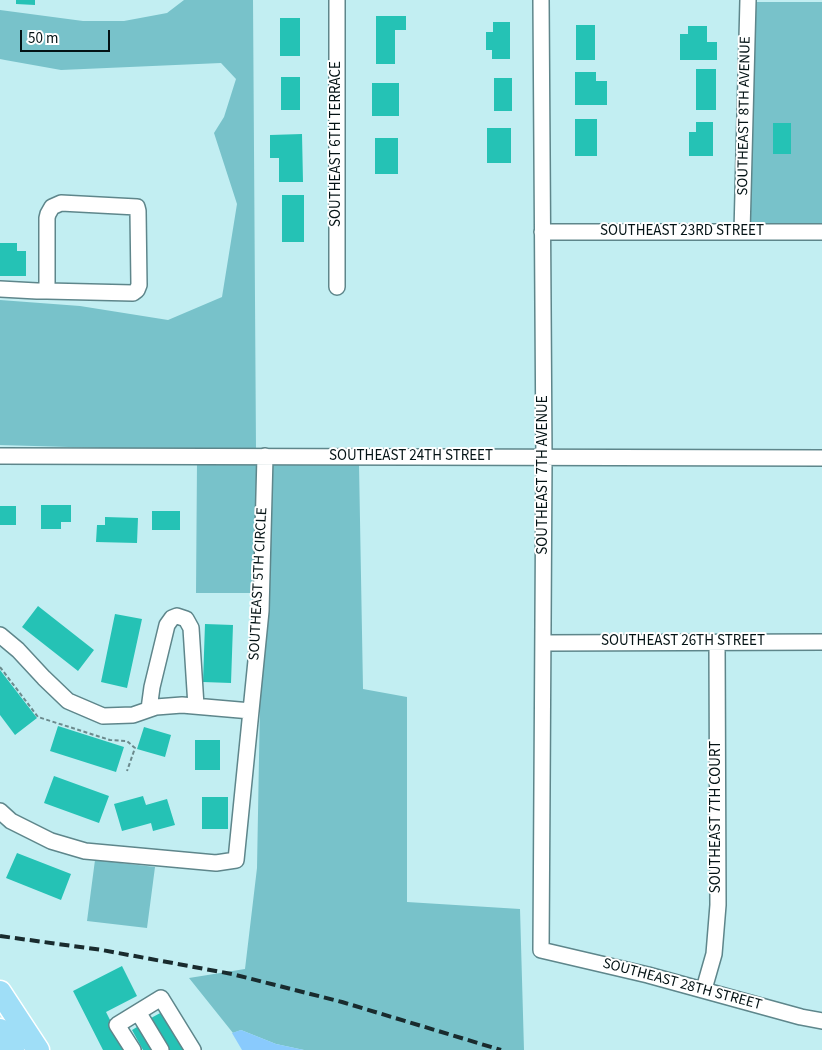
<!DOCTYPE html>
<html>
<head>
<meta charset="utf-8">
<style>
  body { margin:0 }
  #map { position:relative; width:822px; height:1050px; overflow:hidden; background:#c2eef2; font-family:"Source Sans 3",sans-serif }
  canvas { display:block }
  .scale { position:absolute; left:20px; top:30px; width:90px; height:22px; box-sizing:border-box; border:2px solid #031214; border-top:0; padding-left:6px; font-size:15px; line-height:18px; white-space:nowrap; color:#031214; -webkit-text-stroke:4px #fff; paint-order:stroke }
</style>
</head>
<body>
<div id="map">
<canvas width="822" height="1050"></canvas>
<div class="scale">50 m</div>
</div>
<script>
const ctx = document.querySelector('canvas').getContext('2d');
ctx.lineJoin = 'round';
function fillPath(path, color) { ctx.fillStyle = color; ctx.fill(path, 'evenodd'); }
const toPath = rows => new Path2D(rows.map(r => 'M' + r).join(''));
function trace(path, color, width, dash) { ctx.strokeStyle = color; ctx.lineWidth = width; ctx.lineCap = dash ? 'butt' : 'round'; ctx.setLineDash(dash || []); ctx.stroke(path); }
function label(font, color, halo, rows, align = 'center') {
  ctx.font = font + ' "Source Sans 3",sans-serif'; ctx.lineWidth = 4; ctx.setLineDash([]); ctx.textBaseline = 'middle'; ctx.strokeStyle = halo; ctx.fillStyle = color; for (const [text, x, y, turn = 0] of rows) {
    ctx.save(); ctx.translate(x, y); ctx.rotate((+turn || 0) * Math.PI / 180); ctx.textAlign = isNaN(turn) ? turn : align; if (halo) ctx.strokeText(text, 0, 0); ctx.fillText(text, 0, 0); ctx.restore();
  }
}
const green = toPath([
  [184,0,253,0,256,449,137,449,0,445,0,300,80,306,168,320,222,297,237,204,214,133,224,117,236,79,221,63,61,70,5,60,0,59,0,10,83,21,124,21,167,13],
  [740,2,822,2,822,232,740,232],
  [197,463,359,464,363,689,407,697,407,902,520,909,524,1050,304,1050,276,1044,241,1030,233,1033,189,978,245,969,257,868,262,593,196,593],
  [95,860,155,867,147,928,87,921]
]);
const water = toPath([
  [241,1030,276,1044,304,1050,242,1050,232,1033]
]);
const building = toPath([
  [16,0,35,0,35,5,16,4],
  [376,16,406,16,406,30,395,30,395,64,376,64],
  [280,18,300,18,300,56,280,56],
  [493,22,510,22,510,59,492,59,492,50,486,50,486,32,493,32],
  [576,25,595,25,595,60,576,60],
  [688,26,707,26,707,42,717,42,717,60,680,60,680,34,688,34],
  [696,69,716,69,716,110,696,110],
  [575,72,596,72,596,81,607,81,607,105,575,105],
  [281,77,300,77,300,110,281,110],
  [494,78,512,78,512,111,494,111],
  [372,83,399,83,399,116,372,116],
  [575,119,597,119,597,156,575,156],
  [696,122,713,122,713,156,689,156,689,132,696,132],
  [773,123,791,123,791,154,773,154],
  [487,128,511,128,511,163,487,163],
  [302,134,303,182,279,182,279,158,270,158,270,135],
  [375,138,398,138,398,174,375,174],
  [282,195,304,195,304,242,282,242],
  [0,243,17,243,17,251,26,251,26,276,0,276],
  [41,505,71,505,71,522,61,522,61,529,41,529],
  [0,506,16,506,16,525,0,525],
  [152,511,180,511,180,530,152,530],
  [105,517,138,518,137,543,96,542,97,525,105,525],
  [38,606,94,650,78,671,22,627],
  [115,614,142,619,127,688,101,682],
  [205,624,233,625,231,683,203,682],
  [0,670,37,718,15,735,0,715],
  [58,726,124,747,116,772,50,751],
  [144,727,171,735,165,757,137,749],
  [195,740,220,740,220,770,195,770],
  [54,776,109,796,99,823,44,803],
  [143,796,146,805,167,799,175,825,153,831,151,823,122,831,114,804],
  [202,797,228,797,228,829,202,829],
  [17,853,71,874,61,900,6,878],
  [122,966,137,996,106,1012,125,1050,103,1050,73,991],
  [164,1011,186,1050,169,1050,151,1018],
  [142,1024,156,1050,143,1050,132,1030]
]);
const path = toPath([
  [0,667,38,717,110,740,127,741,135,748,127,771]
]);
const minor = toPath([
  [541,0,544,458,541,950,648,975,801,1017,822,1021],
  [542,232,822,232],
  [742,232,748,0],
  [337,287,337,0],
  [0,289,37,291,47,291,133,293,137,290,139,285,138,211,137,207,61,203,52,207,48,214,47,218,47,291],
  [0,456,822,458],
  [0,635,18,650,44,678,68,701,103,716,133,715,156,707,182,705,251,711],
  [544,643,822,642],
  [149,709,152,687,167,625,172,618,177,616,186,619,191,628,196,706],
  [0,811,11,821,51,841,85,851,216,863,236,860,261,611,265,456],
  [704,989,714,954,718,905,717,643],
  [138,1012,161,1050],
  [133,1050,117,1025,161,998,193,1050]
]);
const highway = toPath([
  [0,992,38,1050],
  [0,1030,13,1050]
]);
const rail = toPath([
  [0,936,102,950,232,974,342,1002,501,1050]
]);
const streetNames = [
  ["SOUTHEAST 8TH AVENUE",745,116,-89],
  ["SOUTHEAST 6TH TERRACE",337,144,-90],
  ["SOUTHEAST 23RD STREET",682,232],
  ["SOUTHEAST 24TH STREET",411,457],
  ["SOUTHEAST 7TH AVENUE",544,475,-90],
  ["SOUTHEAST 5TH CIRCLE",259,584,-87],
  ["SOUTHEAST 26TH STREET",683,642],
  ["SOUTHEAST 7TH COURT",717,817,-90],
  ["SOUTHEAST 28TH STREET",682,985,15]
];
fillPath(green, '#78c2ca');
fillPath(water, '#89cafd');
fillPath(building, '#25c2b5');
trace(minor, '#5e868b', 18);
trace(highway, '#fff', 25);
trace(path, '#6b898c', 2, [4, 2.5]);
trace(minor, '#fff', 15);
trace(highway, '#9fdef7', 22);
trace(rail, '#192b2e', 4, [10, 5]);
label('15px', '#031214', '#fff', streetNames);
</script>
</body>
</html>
